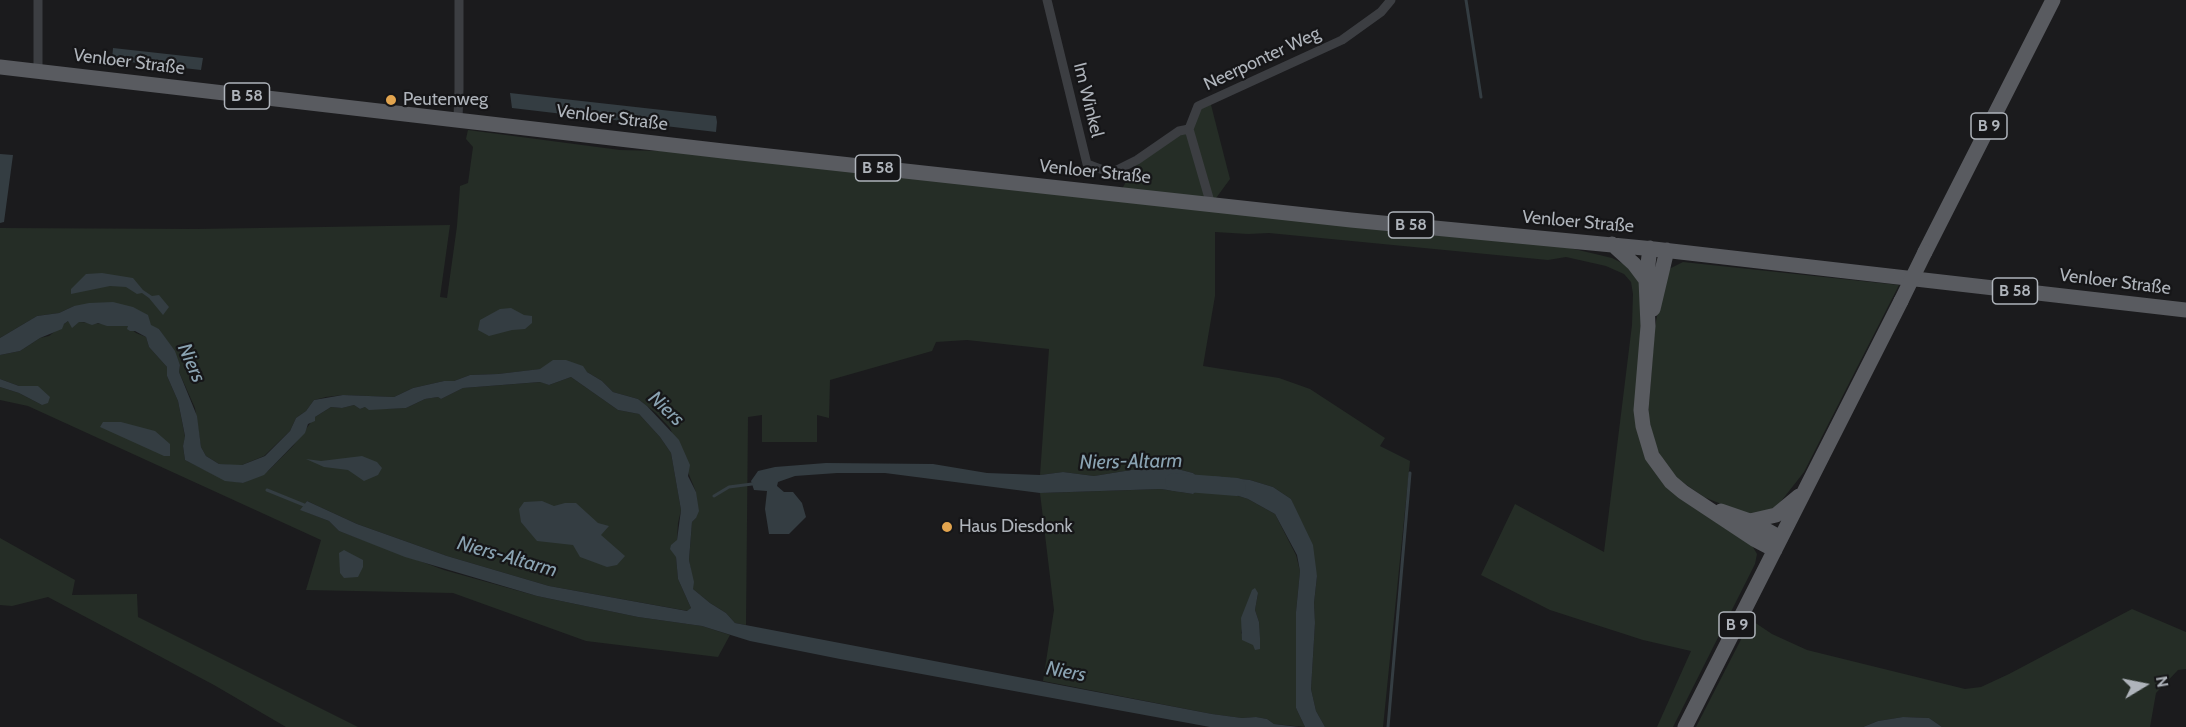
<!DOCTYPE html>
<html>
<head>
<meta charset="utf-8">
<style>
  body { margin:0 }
  #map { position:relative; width:2186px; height:727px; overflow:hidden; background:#1b1b1d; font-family:Cabin,sans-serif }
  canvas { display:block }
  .north { position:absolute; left:2114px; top:655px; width:60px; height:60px; -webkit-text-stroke:4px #161618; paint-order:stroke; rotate:80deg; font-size:16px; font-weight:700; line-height:24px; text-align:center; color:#afb4bb }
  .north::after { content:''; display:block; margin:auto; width:21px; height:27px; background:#afb4bb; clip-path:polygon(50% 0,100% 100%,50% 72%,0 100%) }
</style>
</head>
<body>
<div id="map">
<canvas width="2186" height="727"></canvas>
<div class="north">N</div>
</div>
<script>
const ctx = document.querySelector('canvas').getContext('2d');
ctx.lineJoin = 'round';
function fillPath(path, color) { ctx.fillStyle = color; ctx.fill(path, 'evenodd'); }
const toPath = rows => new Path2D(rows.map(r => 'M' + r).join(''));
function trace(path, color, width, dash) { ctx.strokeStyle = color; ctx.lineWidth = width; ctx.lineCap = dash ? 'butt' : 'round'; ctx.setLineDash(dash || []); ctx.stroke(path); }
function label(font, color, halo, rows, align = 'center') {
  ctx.font = font + ' Cabin,sans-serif'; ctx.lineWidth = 4.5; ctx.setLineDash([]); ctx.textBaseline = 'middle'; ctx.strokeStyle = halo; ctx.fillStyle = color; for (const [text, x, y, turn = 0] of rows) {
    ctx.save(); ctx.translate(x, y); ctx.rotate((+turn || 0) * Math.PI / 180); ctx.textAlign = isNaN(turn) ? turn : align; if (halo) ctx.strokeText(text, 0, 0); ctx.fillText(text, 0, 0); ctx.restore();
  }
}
const green = toPath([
  [1210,101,1230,179,1211,205,1119,195,1137,160,1189,129,1198,106],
  [468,130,620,150,744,153,1570,248,1612,258,1626,265,1640,282,1641,326,1636,427,1646,458,1750,542,1757,554,1755,564,1673,727,1657,727,1691,651,1643,640,1550,610,1481,575,1515,504,1604,552,1632,325,1633,294,1631,282,1624,274,1606,266,1566,257,1548,260,1269,233,1248,234,1215,232,1215,296,1203,366,1279,378,1310,389,1385,438,1380,446,1410,461,1383,727,1325,727,1316,711,1311,689,1315,623,1314,603,1317,576,1291,499,1273,487,1250,480,1214,476,1214,488,1248,499,1275,514,1296,555,1300,571,1296,612,1296,708,1305,727,1274,724,1267,719,1256,717,1242,718,1212,714,1043,681,1054,610,1040,493,1161,489,1193,494,1199,489,1200,479,1193,473,1162,465,1094,476,1063,472,1040,475,1049,349,967,340,936,342,932,351,830,380,829,418,817,415,817,442,762,442,762,415,748,417,746,625,735,623,726,613,710,603,693,589,693,582,689,560,692,522,696,518,696,492,670,428,656,413,638,399,613,392,602,381,587,372,541,369,498,374,470,375,454,381,444,381,413,388,394,397,343,395,326,397,314,400,306,411,296,418,290,431,264,456,242,465,229,465,219,464,206,456,201,447,195,408,179,372,180,365,173,350,159,329,74,306,59,313,37,316,0,338,0,228,196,229,450,225,440,297,447,298,457,226,460,186,468,183,473,147,466,139],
  [1258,593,1255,610,1259,622,1260,649,1241,633,1243,624],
  [1683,262,1899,285,1804,472,1775,509,1748,515,1704,497,1678,479,1664,462,1656,447,1648,417,1655,326,1663,287,1669,269],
  [68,321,128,326,136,333,146,337,149,347,167,367,167,376,178,401,185,437,183,446,185,460,225,480,243,483,268,471,293,446,315,417,331,407,342,408,354,405,360,409,365,407,378,409,406,408,425,399,438,397,441,399,463,388,541,382,549,385,571,377,618,410,639,414,660,437,671,453,681,510,678,523,676,557,678,579,691,608,688,611,549,586,447,556,357,524,307,501,301,510,329,521,339,531,444,570,537,596,638,617,702,626,730,635,718,657,586,641,453,593,306,590,321,540,28,406,0,400,0,387,19,393,42,405,38,386,19,386,0,379,0,355,20,351,40,338,49,336],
  [0,538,75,580,72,595,137,594,138,617,358,727,286,727,214,685,48,597,12,606,0,605],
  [2132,609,2186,632,2186,669,2178,670,2156,693,2150,727,1942,727,1929,718,1903,717,1878,721,1863,727,1696,727,1751,620,1772,634,1807,650,1965,689,1981,687,2009,674]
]);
const water = toPath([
  [113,48,203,58,201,70,112,60],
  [510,93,716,116,717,122,716,132,512,108],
  [0,154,13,155,4,222,0,223],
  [102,273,133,278,143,290,152,296,159,295,169,307,163,315,149,298,142,293,137,294,126,287,110,286,71,294,71,289,86,274],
  [113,302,133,307,148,315,151,325,159,329,175,351,180,365,179,372,197,416,201,447,206,456,219,464,242,465,265,456,290,431,296,418,306,411,314,400,343,395,394,397,413,388,444,381,454,381,470,375,498,374,540,369,553,360,566,360,583,366,587,372,602,381,613,392,638,399,647,406,679,440,690,465,688,476,696,492,699,511,696,518,692,522,689,560,694,582,693,589,710,603,726,613,735,623,1212,714,1242,718,1256,717,1267,719,1274,724,1299,727,1210,727,840,659,750,641,702,626,638,617,537,596,405,557,339,531,329,521,300,510,307,501,357,524,447,556,549,586,687,611,691,608,678,579,676,557,670,549,671,545,677,540,681,510,671,453,660,437,639,414,618,410,571,377,549,385,540,382,463,388,441,399,438,397,425,399,406,408,369,410,365,407,360,409,354,405,342,408,331,407,315,417,315,421,308,424,305,433,264,475,243,483,225,481,185,460,183,446,185,436,178,401,167,376,167,367,149,347,146,337,135,331,130,331,127,329,128,326,107,326,98,323,92,325,84,322,79,322,72,328,68,321,64,324,62,329,40,338,20,351,0,355,0,338,37,316,59,313,74,306,89,303],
  [511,308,524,315,532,316,532,323,525,329,512,330,489,336,478,330,480,320,500,309],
  [0,379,19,386,38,386,50,397,48,403,42,405,19,393,0,387],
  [103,422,121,422,155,431,170,444,170,456,164,456,100,427],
  [362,456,377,462,382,468,378,475,364,481,348,470,324,467,306,459,321,461],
  [826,463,933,464,987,473,1040,475,1063,472,1094,476,1162,465,1193,473,1200,479,1199,489,1193,494,1161,489,1040,493,885,473,837,473,795,476,778,482,777,486,784,492,793,492,802,503,806,517,789,534,769,534,765,509,767,491,754,490,751,481,758,471,775,467],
  [1214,476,1250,480,1273,487,1291,499,1313,545,1317,576,1314,603,1315,623,1311,689,1316,711,1325,727,1305,727,1296,708,1296,612,1300,571,1297,555,1275,514,1248,499,1214,488],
  [542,501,554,506,565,503,576,503,598,523,609,526,601,535,625,556,617,565,607,567,580,557,573,545,537,541,521,522,519,509,524,502],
  [344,550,363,560,363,567,358,577,344,578,340,573,339,553],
  [1255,588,1258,593,1255,610,1259,622,1260,638,1260,649,1255,650,1253,645,1242,640,1241,618,1252,590],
  [1903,717,1929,718,1942,727,1863,727,1878,721]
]);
const stream = toPath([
  [1466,0,1481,97],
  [267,490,304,505],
  [714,496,729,487,752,484],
  [1388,727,1410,473]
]);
const river = toPath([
  [1174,482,1237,487]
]);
const street = toPath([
  [1047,0,1087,164,1111,173,1137,160,1179,131,1189,129],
  [38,71,38,0],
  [458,119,459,89,459,0],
  [1211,205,1189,129,1198,106,1342,40,1381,12,1391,0]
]);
const primary = toPath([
  [0,67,723,151,1351,220,1654,249,2186,310],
  [1612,244,1634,264,1646,280],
  [1650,248,1646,280,1648,326,1641,410,1643,426,1652,456,1671,482,1683,492,1754,539,1775,550],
  [1925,252,2053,0],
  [1653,309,1667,250],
  [1721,511,1750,521,1781,538],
  [1750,521,1776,515,1799,496],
  [1685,727,1901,301]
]);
const primaryBridge = toPath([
  [1901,301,1925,252]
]);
const markers = [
  [391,100,6,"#e2a44e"],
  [947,527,6,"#e2a44e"]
];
const shields = [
  [247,96,45],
  [1989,126,36],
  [878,168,45],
  [1411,225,45],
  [2015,291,45],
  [1737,625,36]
];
const shieldNames = [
  ["B 58",247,96],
  ["B 9",1989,126],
  ["B 58",878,168],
  ["B 58",1411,225],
  ["B 58",2015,291],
  ["B 9",1737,625]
];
const streetNames = [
  ["Neerponter Weg",1262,59,-25],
  ["Venloer Straße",129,62,7],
  ["Im Winkel",1088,100,76],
  ["Venloer Straße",612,118,7],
  ["Venloer Straße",1095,172,6],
  ["Venloer Straße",1578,222,5],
  ["Venloer Straße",2115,282,7]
];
const poiNames = [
  ["Peutenweg",403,100],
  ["Haus Diesdonk",959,527]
];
const waterNames = [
  ["Niers",191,363,66],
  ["Niers",666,409,43],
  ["Niers-Altarm",1131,462,-1],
  ["Niers-Altarm",507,557,16],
  ["Niers",1066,672,10]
];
fillPath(green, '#252d26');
fillPath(water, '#343d42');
trace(stream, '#343d42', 3);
trace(river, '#343d42', 18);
trace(street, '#3c3e42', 9);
trace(primary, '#595b60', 15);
trace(primaryBridge, '#595b60', 15);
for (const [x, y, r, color] of markers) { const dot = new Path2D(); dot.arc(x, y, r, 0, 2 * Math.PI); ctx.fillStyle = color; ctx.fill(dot); trace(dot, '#161618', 2); }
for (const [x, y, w] of shields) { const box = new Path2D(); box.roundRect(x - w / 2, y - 13, w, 26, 4.5); ctx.fillStyle = '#161618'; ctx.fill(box); trace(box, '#afb4bb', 1.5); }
label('bold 16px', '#afb4bb', null, shieldNames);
label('18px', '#afb4bb', '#161618', streetNames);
label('18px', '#afb4bb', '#161618', poiNames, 'left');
label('italic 20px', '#8aa3b2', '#161618', waterNames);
</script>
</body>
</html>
